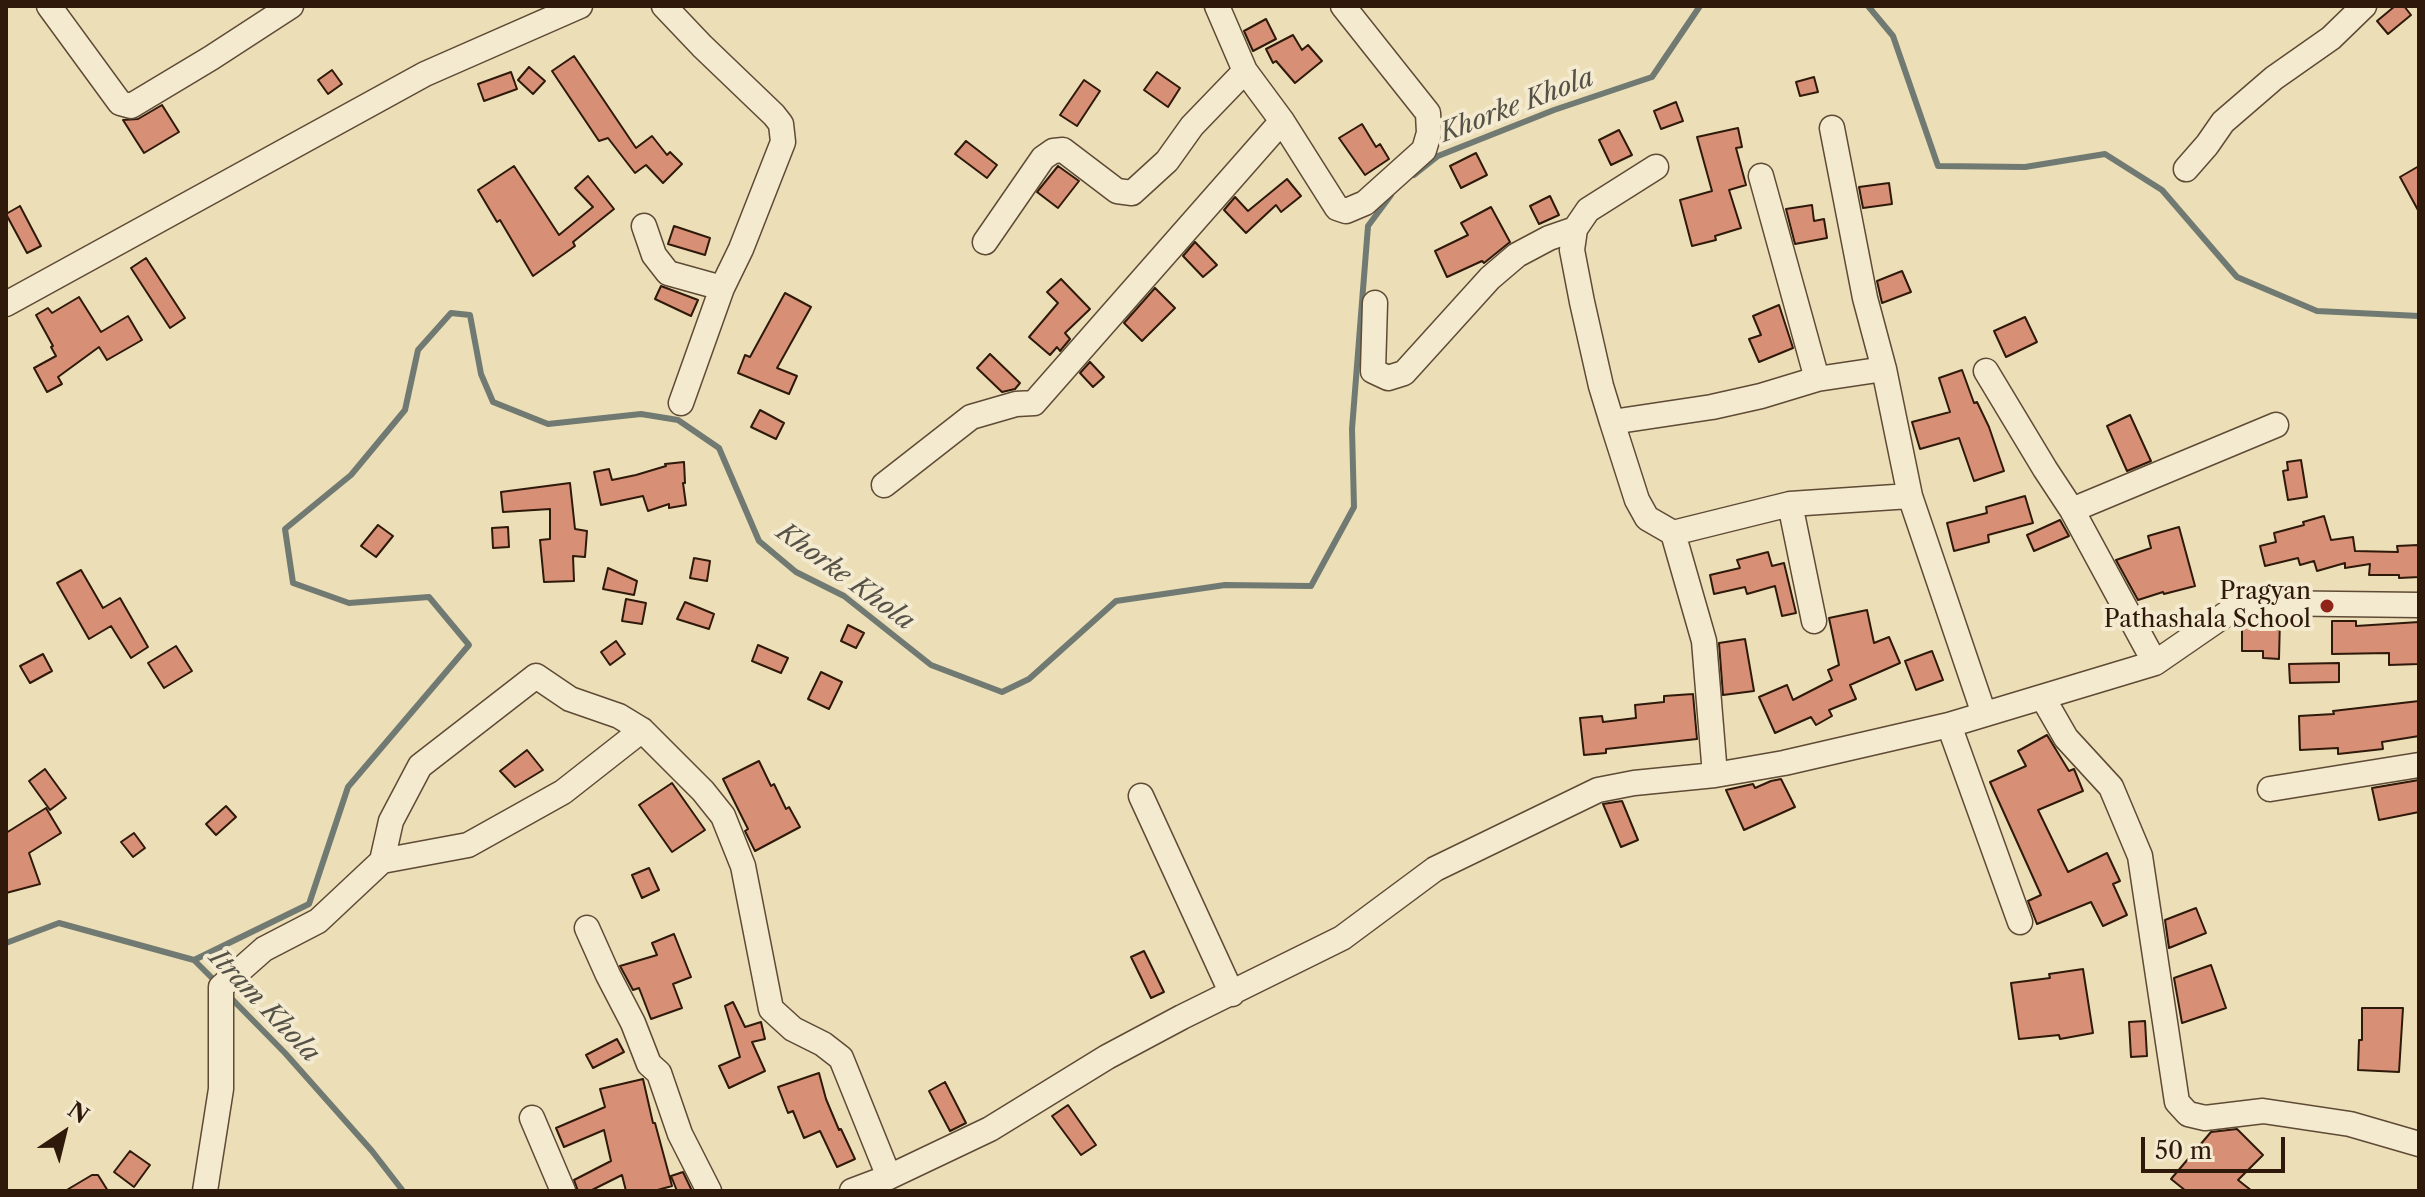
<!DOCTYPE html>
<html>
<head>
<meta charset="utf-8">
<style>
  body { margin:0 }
  #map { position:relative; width:2425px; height:1197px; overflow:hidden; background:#ecdeb6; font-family:"Libre Caslon Text",serif }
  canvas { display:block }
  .frame { position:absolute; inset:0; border:8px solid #2e190a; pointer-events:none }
  .north { position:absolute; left:24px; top:1093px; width:80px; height:80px; -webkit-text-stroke:6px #f3ead0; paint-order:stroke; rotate:35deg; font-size:22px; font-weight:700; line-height:32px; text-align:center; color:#2e190a }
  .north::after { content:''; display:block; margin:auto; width:28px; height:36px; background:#2e190a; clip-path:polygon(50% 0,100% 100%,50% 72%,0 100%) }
  .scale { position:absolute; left:2141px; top:1137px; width:144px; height:36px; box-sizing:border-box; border:4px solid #2e190a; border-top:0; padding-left:10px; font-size:24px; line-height:28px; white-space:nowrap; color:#2e190a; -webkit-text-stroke:6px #f3ead0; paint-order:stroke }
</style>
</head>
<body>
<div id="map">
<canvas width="2425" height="1197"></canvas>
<div class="frame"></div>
<div class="north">N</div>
<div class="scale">50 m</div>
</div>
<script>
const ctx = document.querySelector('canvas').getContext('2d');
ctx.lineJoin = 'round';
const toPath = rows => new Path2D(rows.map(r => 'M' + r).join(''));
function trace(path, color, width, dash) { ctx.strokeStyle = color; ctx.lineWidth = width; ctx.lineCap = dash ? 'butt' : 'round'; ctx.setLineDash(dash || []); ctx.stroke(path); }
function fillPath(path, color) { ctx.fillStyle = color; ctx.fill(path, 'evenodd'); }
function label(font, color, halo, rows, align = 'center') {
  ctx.font = font + ' "Libre Caslon Text",serif'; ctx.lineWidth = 8; ctx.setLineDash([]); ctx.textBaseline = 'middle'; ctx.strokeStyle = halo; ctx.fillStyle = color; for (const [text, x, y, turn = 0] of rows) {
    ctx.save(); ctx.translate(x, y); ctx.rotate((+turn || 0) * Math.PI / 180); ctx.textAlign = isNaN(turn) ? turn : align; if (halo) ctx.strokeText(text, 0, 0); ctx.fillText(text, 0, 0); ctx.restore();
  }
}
const stream = toPath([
  [1868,6,1893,36,1938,166,2025,167,2105,154,2162,190,2237,277,2317,311,2419,316],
  [1414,175,1438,156,1554,110,1652,77,1700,6],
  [6,943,59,923,194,960,217,983],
  [194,960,309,904,348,787,469,645,429,597,349,603,293,583,285,529,351,475,405,410,418,350,451,313,470,315,481,374,493,402,548,424,641,414,678,420,719,448,759,541,796,572,844,596,931,665,1002,692,1029,679,1116,601,1225,585,1311,586,1354,507,1352,429,1368,226,1391,195],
  [227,994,285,1053,372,1151,403,1191]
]);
const building = toPath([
  [2395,6,2404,6,2411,15,2388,34,2377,21,2395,6],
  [1266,19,1276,39,1253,51,1244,31,1266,19],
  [1293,35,1302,50,1308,45,1322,61,1295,83,1276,61,1273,63,1266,49,1293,35],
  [574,56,636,148,652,136,667,155,670,152,682,164,663,183,646,165,635,173,608,138,599,141,552,71,574,56],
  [529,67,545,81,533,94,518,80,529,67],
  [332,70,342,84,328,94,318,80,332,70],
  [511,72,517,89,484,101,478,84,511,72],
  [1157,72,1180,88,1168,107,1144,90,1157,72],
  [1814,77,1818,92,1800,96,1796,82,1814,77],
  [1084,80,1100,91,1077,126,1060,115,1084,80],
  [1676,102,1683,121,1661,129,1654,111,1676,102],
  [162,105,179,132,144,153,123,120,138,119,162,105],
  [1362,124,1376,147,1380,144,1389,159,1365,175,1339,138,1362,124],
  [1738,128,1742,147,1736,148,1746,185,1729,190,1741,228,1715,236,1716,240,1692,246,1680,200,1712,191,1697,137,1738,128],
  [1619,130,1632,155,1611,165,1599,140,1619,130],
  [966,141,997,165,987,178,955,154,966,141],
  [1476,153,1487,175,1461,188,1450,166,1476,153],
  [514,166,559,235,593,207,575,188,588,176,614,209,573,242,575,246,533,276,500,220,497,222,478,190,514,166],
  [1058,166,1079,181,1058,208,1037,192,1058,166],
  [2419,166,2419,212,2400,177,2419,166],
  [1287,179,1301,196,1281,212,1276,205,1246,233,1224,210,1235,197,1248,211,1287,179],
  [1889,183,1892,204,1863,208,1859,187,1889,183],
  [1550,196,1559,215,1539,224,1530,206,1550,196],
  [1812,205,1814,221,1824,219,1827,238,1795,244,1786,209,1812,205],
  [20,206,41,246,27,253,6,214,20,206],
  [1491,207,1510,242,1484,263,1482,261,1447,277,1435,251,1468,235,1461,223,1491,207],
  [674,226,710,238,705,255,668,244,674,226],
  [1195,242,1217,265,1203,277,1183,256,1195,242],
  [146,258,185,318,170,328,131,268,146,258],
  [1902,271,1911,292,1882,303,1877,281,1902,271],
  [1061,279,1090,309,1065,333,1070,339,1060,351,1057,347,1050,355,1029,337,1058,303,1047,292,1061,279],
  [661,286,698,300,691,316,655,299,661,286],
  [1155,288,1175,308,1142,341,1124,323,1155,288],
  [785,293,811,307,777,368,797,376,789,394,738,373,745,355,750,357,785,293],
  [79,297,101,332,128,316,142,340,107,360,99,347,58,377,62,384,47,392,34,368,56,356,51,347,53,346,36,315,48,308,52,313,79,297],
  [1779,305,1793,348,1759,362,1749,339,1761,335,1753,316,1779,305],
  [2025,317,2037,342,2006,357,1994,331,2025,317],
  [990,354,1020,383,1015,389,1002,392,977,368,990,354],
  [1090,362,1104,377,1093,387,1080,373,1090,362],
  [1962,370,1974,403,1977,402,1989,427,2004,471,1974,481,1959,438,1920,449,1912,422,1950,412,1939,378,1962,370],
  [760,410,784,423,776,439,751,427,760,410],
  [2130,415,2151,461,2127,471,2107,426,2130,415],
  [2301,460,2307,497,2288,500,2283,471,2288,470,2287,462,2301,460],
  [684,462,685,483,683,483,686,505,669,508,669,504,648,511,643,496,601,505,594,472,609,469,612,480,636,475,666,466,665,464,684,462],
  [570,483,575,529,587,531,585,557,573,556,574,581,544,582,540,540,550,539,550,509,503,512,501,492,570,483],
  [2025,496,2033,523,1988,535,1989,542,1954,551,1947,523,1987,513,1986,507,2025,496],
  [2324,516,2331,540,2353,537,2355,551,2398,552,2397,546,2418,545,2419,577,2399,578,2399,575,2369,575,2370,564,2345,568,2345,563,2317,571,2314,561,2300,565,2298,558,2265,566,2260,546,2276,542,2274,533,2304,525,2303,522,2324,516],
  [2060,520,2069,536,2034,551,2027,535,2060,520],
  [378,525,393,536,376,557,361,546,378,525],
  [508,527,509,547,493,548,492,528,508,527],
  [2179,527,2195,586,2164,594,2163,592,2138,600,2116,560,2151,548,2148,536,2179,527],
  [1768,552,1772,566,1784,563,1796,613,1782,616,1775,586,1747,594,1745,587,1714,594,1710,575,1740,568,1737,560,1768,552],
  [694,558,710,561,707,581,690,578,694,558],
  [608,568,637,581,634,595,603,589,608,568],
  [81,570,103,608,120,598,148,647,131,658,111,626,89,639,57,583,81,570],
  [626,599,646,603,642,624,622,621,626,599],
  [685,602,714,614,709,629,677,619,685,602],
  [1867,610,1874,643,1889,637,1900,663,1850,685,1856,699,1829,710,1832,716,1816,725,1811,717,1775,733,1759,697,1787,685,1793,700,1832,680,1828,670,1839,665,1829,618,1867,610],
  [2262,618,2280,618,2279,659,2263,658,2263,651,2242,651,2242,624,2262,618],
  [2332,621,2356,621,2356,626,2419,622,2419,664,2389,665,2389,653,2332,654,2332,621],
  [848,625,864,633,856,648,841,641,848,625],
  [1745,639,1754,691,1723,695,1719,643,1745,639],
  [616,641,625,654,610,665,601,652,616,641],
  [758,645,788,658,781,673,752,661,758,645],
  [176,646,192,671,164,688,148,663,176,646],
  [1932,651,1943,680,1916,690,1905,661,1932,651],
  [43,654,52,671,30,683,20,666,43,654],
  [2339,663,2339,682,2290,683,2289,664,2339,663],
  [821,672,842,682,829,709,808,699,821,672],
  [1693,694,1697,739,1606,749,1606,753,1584,755,1580,718,1602,716,1603,722,1636,718,1635,705,1664,702,1664,696,1693,694],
  [2419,701,2419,736,2382,742,2383,749,2338,754,2338,748,2300,750,2299,716,2334,714,2333,711,2419,701],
  [2047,735,2069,771,2074,769,2083,791,2038,810,2068,872,2107,853,2120,881,2113,884,2127,915,2103,926,2091,902,2037,924,2028,901,2041,895,1990,782,2026,766,2018,751,2047,735],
  [527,750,543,770,515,787,500,771,527,750],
  [759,761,771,786,774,784,786,809,789,807,800,827,755,851,745,831,748,829,723,779,759,761],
  [45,769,66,798,50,810,29,781,45,769],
  [1781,779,1795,807,1744,830,1726,790,1753,784,1755,788,1771,781,1781,779],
  [2419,780,2419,812,2379,820,2372,788,2419,780],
  [672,783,705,830,672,852,639,805,672,783],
  [1622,801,1638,840,1621,847,1603,804,1622,801],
  [226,806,236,817,216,835,206,824,226,806],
  [46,808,61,833,29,853,40,884,6,893,6,833,46,808],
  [134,833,145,848,133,857,121,842,134,833],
  [649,868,659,890,642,898,632,875,649,868],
  [2196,908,2206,933,2169,948,2165,920,2196,908],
  [674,934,691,977,673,984,682,1008,651,1019,639,988,633,990,620,966,657,955,652,943,674,934],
  [1144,951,1164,992,1151,998,1131,957,1144,951],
  [2211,965,2226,1008,2182,1023,2174,978,2211,965],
  [2083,969,2093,1033,2060,1039,2059,1035,2019,1039,2011,983,2050,978,2049,974,2083,969],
  [733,1002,745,1027,761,1022,765,1039,752,1042,765,1071,729,1088,719,1066,740,1057,725,1006,733,1002],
  [2362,1008,2403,1008,2399,1072,2358,1070,2359,1040,2362,1040,2362,1008],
  [2145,1021,2147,1056,2131,1057,2129,1022,2145,1021],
  [617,1039,624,1052,593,1068,586,1055,617,1039],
  [819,1073,826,1099,839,1130,841,1129,855,1159,837,1167,820,1131,804,1138,793,1111,788,1113,778,1087,819,1073],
  [643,1079,653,1123,655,1123,672,1186,654,1191,626,1191,622,1175,590,1191,578,1191,574,1180,611,1161,604,1130,564,1147,556,1128,605,1107,600,1089,643,1079],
  [945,1082,966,1123,950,1131,929,1091,945,1082],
  [1068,1105,1096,1145,1081,1155,1052,1116,1068,1105],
  [2237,1129,2263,1155,2238,1180,2252,1191,2186,1191,2171,1179,2211,1132,2237,1129],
  [130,1151,150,1165,134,1187,114,1172,130,1151],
  [683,1172,692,1191,677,1191,671,1176,683,1172],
  [92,1175,98,1175,108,1191,65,1191,92,1175]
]);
const street = toPath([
  [49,6,120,103,131,106,211,58,291,6],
  [664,6,702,46,774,115,781,124,783,142,741,249,722,288,681,403],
  [1217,6,1245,71,1282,121,1337,208,1346,211,1365,203,1424,150,1429,133,1428,113,1343,6],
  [1832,128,1865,298,1884,369,1910,496,1984,714],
  [1656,167,1588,210,1575,229,1572,250,1582,302,1601,386,1612,422,1712,407,1761,396,1817,379,1884,369],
  [2186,169,2207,145,2223,122,2274,78,2331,38,2364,6],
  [1761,176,1817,379],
  [644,226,654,255,668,273,722,288],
  [985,242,1043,158,1053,151,1063,150,1117,191,1132,193,1167,161,1192,126,1245,71],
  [1375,303,1373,371,1388,378,1404,373,1490,278,1517,255,1549,238,1575,229],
  [6,304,425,74,580,6],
  [1986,371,2045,469,2072,510,2155,663],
  [1612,422,1637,500,1647,518,1673,533],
  [884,485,971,417,1016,404,1034,403,1282,121],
  [1790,504,1814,621],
  [2072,510,2276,425],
  [2043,698,2066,738,2111,787,2140,856,2177,1102,2188,1114,2205,1118,2263,1111,2350,1124,2419,1144],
  [1949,725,2020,922],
  [1715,775,1704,641,1673,533,1790,504,1910,496],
  [2270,789,2419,765],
  [1141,796,1232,994],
  [382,861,468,845,563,792,642,730],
  [587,928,608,975,633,1023,649,1064,659,1073,680,1134,709,1191],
  [532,1118,563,1191],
  [205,1191,221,1089,221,987,264,949,318,921,382,861,391,821,420,766,536,676,570,699,619,716,642,730,703,791,723,816,743,866,771,1009,793,1029,823,1044,841,1058,889,1177],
  [852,1191,889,1177,990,1129,1107,1057,1182,1017,1342,938,1435,869,1598,790,1634,783,1715,775,1784,763,1949,725,2155,663,2229,612,2260,603,2419,605]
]);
const markers = [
  [2327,606,8,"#8f2418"]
];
const poiNames = [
  ["Pragyan",2311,592],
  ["Pathashala School",2311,620]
];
const waterNames = [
  ["Khorke Khola",1517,106,-21],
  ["Khorke Khola",845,577,36],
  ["Itram Khola",264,1006,46]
];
trace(stream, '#717a72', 6);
fillPath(building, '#d79075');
trace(building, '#2e190a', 2);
trace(street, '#5e4a35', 27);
trace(street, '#f3ead0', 24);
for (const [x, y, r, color] of markers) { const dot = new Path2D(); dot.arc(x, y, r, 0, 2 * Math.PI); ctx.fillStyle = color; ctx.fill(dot); trace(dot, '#f3ead0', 3); }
label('24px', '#2e190a', '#f3ead0', poiNames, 'right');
label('italic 26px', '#555147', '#f3ead0', waterNames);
</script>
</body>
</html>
